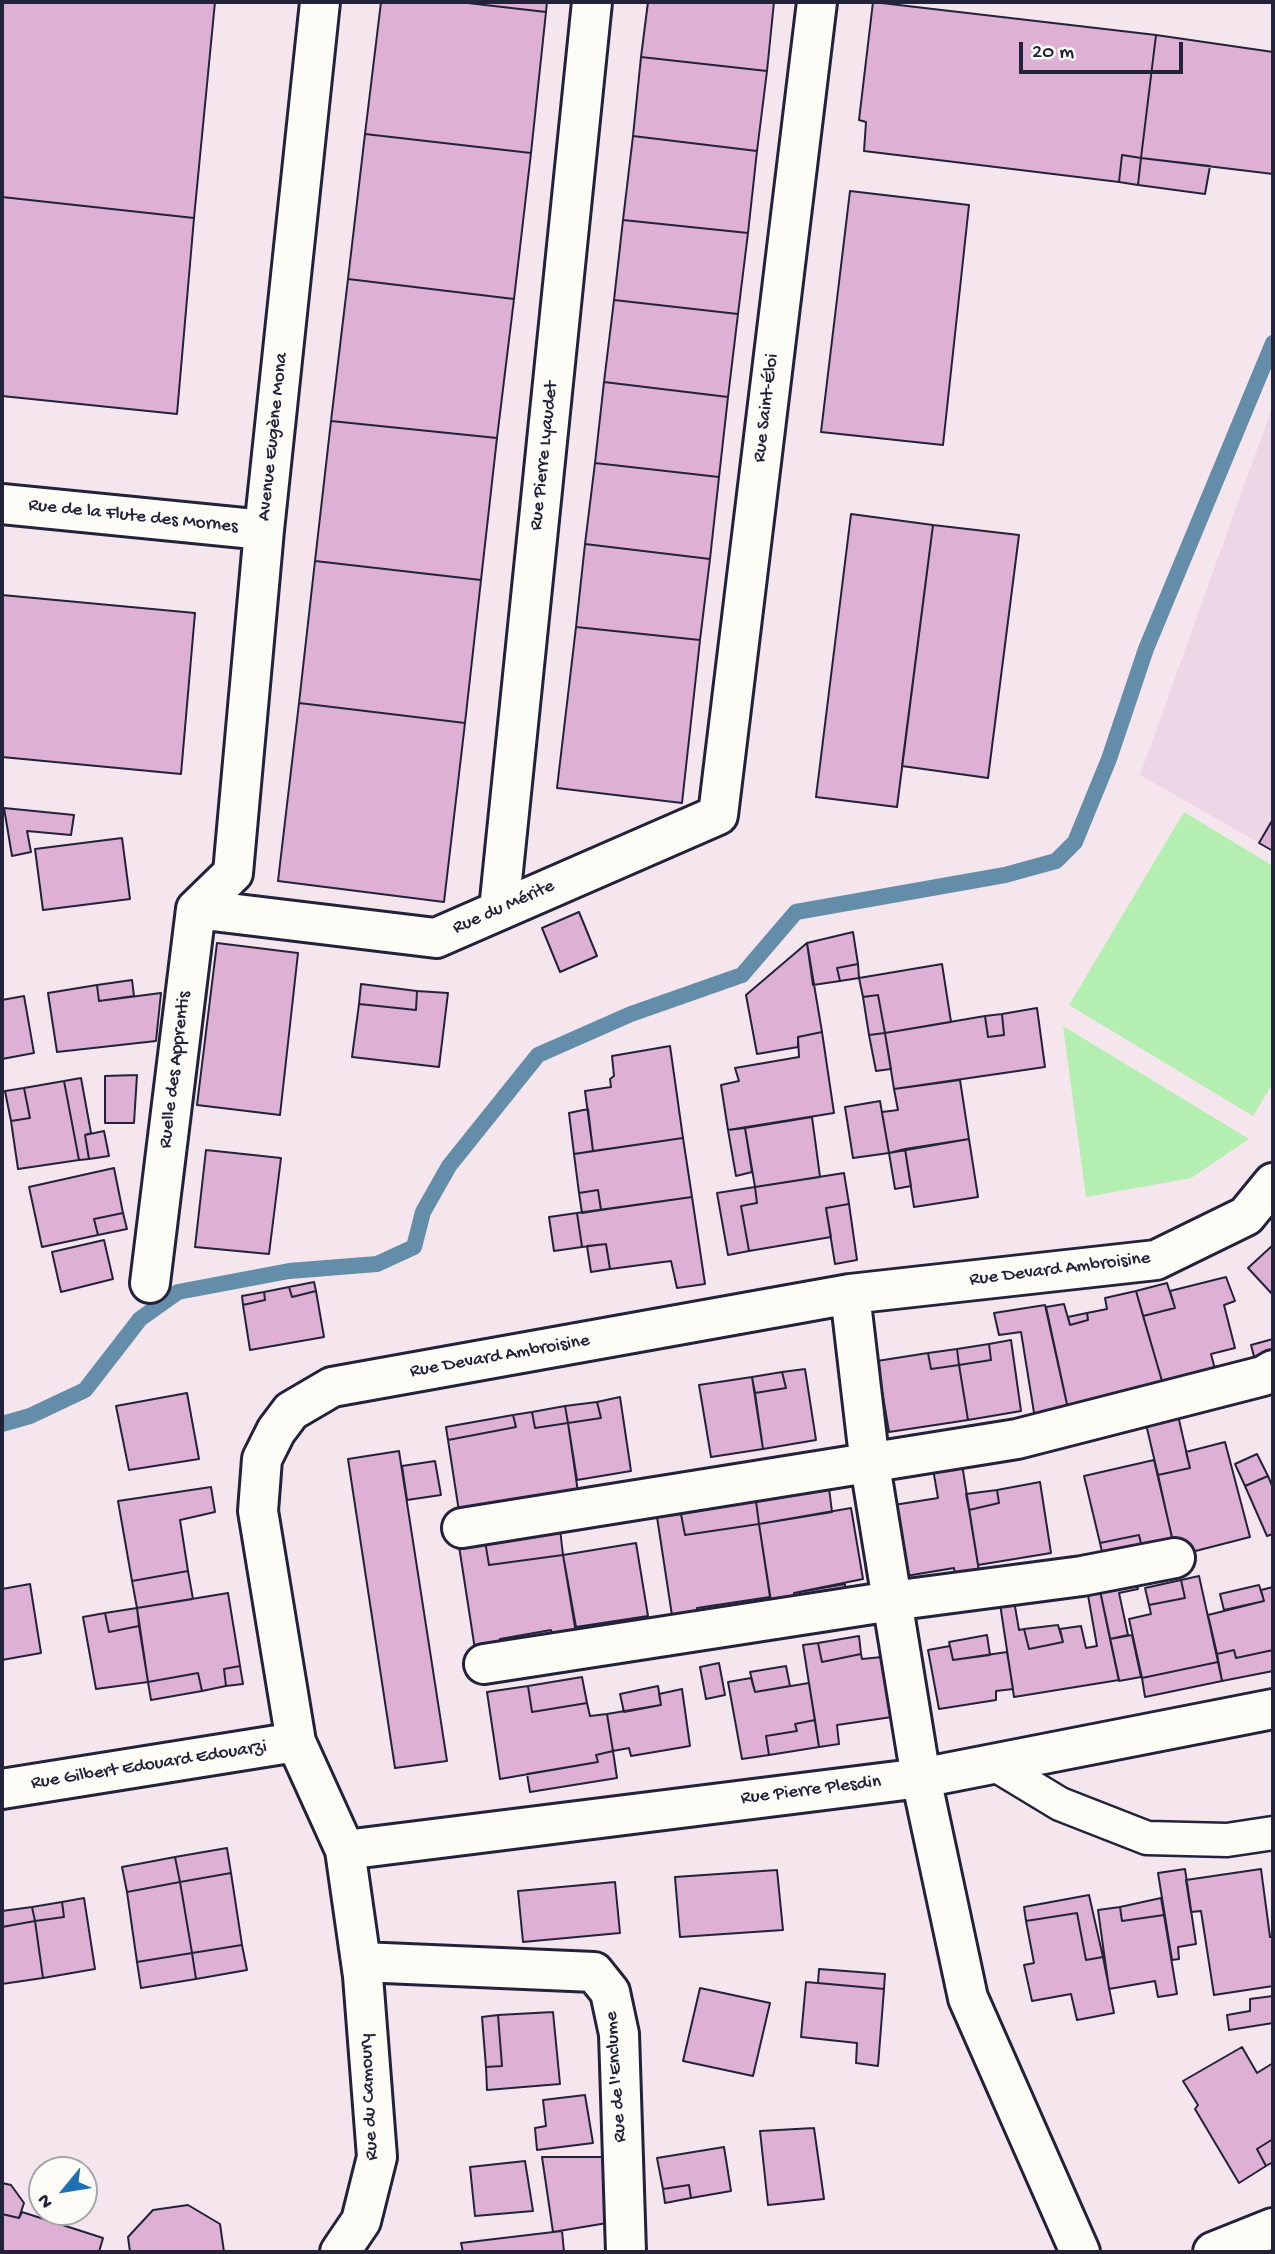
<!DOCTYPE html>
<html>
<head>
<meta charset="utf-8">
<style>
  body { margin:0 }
  #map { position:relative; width:1275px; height:2254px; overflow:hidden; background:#f4e6ec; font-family:"Gochi Hand",sans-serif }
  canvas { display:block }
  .frame { position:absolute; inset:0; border:4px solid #22223b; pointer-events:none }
  .north { position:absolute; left:28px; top:2156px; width:70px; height:70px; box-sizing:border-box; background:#fdfcf7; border:2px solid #a5a5ac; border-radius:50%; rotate:240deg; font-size:19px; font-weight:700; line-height:28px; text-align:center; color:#22223b }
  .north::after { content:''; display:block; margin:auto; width:24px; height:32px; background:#1f6fb2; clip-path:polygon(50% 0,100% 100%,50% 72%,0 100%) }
  .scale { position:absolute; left:1019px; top:42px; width:164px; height:32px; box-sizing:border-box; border:4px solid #22223b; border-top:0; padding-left:9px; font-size:21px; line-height:24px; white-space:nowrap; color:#22223b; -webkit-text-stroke:5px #fdfcf7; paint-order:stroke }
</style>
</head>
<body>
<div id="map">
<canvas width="1275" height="2254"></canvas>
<div class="frame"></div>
<div class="north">N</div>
<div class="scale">20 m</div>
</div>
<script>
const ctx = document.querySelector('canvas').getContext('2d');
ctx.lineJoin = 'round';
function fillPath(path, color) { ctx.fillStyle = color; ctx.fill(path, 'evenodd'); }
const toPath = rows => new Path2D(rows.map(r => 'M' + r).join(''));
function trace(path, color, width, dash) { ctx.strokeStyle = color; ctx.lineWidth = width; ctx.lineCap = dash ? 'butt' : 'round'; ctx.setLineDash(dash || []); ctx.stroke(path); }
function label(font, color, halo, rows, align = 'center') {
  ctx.font = font + ' "Gochi Hand",sans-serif'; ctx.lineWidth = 5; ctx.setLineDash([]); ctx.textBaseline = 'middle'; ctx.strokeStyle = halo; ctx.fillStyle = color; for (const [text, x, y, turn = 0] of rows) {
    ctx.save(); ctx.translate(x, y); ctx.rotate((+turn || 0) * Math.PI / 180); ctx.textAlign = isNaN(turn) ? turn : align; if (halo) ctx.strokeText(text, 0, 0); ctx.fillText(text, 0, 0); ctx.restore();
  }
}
const built = toPath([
  [1273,405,1273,851,1140,775]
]);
const green = toPath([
  [1184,812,1273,866,1273,1083,1253,1116,1069,1005],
  [1063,1026,1249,1139,1191,1178,1086,1197]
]);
const stream = toPath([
  [2,1424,30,1416,85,1390,140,1319,178,1292,289,1271,377,1264,414,1247,423,1212,449,1166,538,1055,631,1014,742,975,796,912,1005,875,1056,861,1075,842,1109,759,1146,649,1273,343]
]);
const building = toPath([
  [2,2,215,2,194,218,2,197,2,2],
  [381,2,459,2,546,12,531,153,365,134,381,2],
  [459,2,547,2,546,12,459,2],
  [648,2,774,2,767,71,641,57,648,2],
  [873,2,1156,35,1141,158,1122,155,1119,182,864,151,866,122,859,120,873,2],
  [1156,35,1273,52,1273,174,1141,158,1156,35],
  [641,57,767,71,757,151,633,136,641,57],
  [365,134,531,153,514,299,348,279,365,134],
  [633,136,757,151,748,233,623,220,633,136],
  [1122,155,1141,158,1138,185,1119,182,1122,155],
  [1141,158,1210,166,1205,194,1138,185,1141,158],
  [850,191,969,205,943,445,821,432,850,191],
  [2,197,194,218,177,414,2,396,2,197],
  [623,220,748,233,738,314,614,300,623,220],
  [348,279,514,299,497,438,331,421,348,279],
  [614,300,738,314,728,397,604,382,614,300],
  [604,382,728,397,719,477,595,463,604,382],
  [331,421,497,438,481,580,315,561,331,421],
  [595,463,719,477,710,559,585,544,595,463],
  [851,514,933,525,897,807,816,797,851,514],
  [933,525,1019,535,988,778,902,766,933,525],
  [585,544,710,559,700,640,576,627,585,544],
  [315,561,481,580,465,723,299,703,315,561],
  [2,595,195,613,181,774,2,757,2,595],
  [576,627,700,640,682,803,557,788,576,627],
  [299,703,465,723,444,902,278,881,299,703],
  [4,808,74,815,71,835,27,831,31,852,12,856,4,808],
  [1273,819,1273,851,1259,843,1273,819],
  [122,838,130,899,43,910,35,849,122,838],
  [579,912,597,956,560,972,542,928,579,912],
  [853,932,858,964,837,968,840,981,813,985,807,943,853,932],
  [217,943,298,953,280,1115,197,1105,217,943],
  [807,943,822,1032,798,1037,798,1047,757,1054,746,995,807,943],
  [858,964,859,978,840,981,837,968,858,964],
  [942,964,951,1022,885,1033,878,995,863,997,859,978,942,964],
  [132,980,134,996,99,1001,97,985,132,980],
  [361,984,417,991,416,1010,359,1004,361,984],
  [97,985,99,1001,161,993,156,1041,57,1052,48,993,97,985],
  [417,991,448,993,439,1067,352,1057,359,1004,416,1010,417,991],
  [878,995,885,1033,869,1035,863,997,878,995],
  [24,996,34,1053,2,1059,2,1000,24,996],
  [1037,1008,1045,1067,894,1089,885,1033,985,1016,988,1037,1004,1035,1002,1014,1037,1008],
  [1002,1014,1004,1035,988,1037,985,1016,1002,1014],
  [822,1032,834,1113,728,1130,721,1085,739,1081,735,1068,799,1057,798,1037,822,1032],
  [885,1033,891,1069,876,1071,869,1035,885,1033],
  [670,1046,683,1138,593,1151,585,1091,611,1087,610,1079,614,1076,612,1056,670,1046],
  [137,1075,134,1123,105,1123,105,1076,137,1075],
  [81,1078,91,1133,85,1135,89,1159,79,1160,64,1081,81,1078],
  [960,1080,969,1139,889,1153,882,1112,898,1110,894,1089,960,1080],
  [64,1081,79,1160,18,1169,11,1121,30,1118,24,1088,64,1081],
  [24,1088,30,1118,11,1121,5,1091,24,1088],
  [880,1101,889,1153,853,1158,845,1107,880,1101],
  [588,1109,593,1151,574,1154,569,1113,588,1109],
  [812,1117,820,1177,755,1187,745,1128,812,1117],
  [745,1128,752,1172,736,1176,728,1130,745,1128],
  [104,1131,109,1156,89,1159,85,1135,104,1131],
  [683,1138,692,1197,601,1210,598,1190,579,1193,574,1154,683,1138],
  [969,1139,978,1197,914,1207,905,1149,969,1139],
  [905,1149,911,1186,895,1189,889,1153,905,1149],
  [206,1150,281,1158,269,1254,195,1247,206,1150],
  [114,1168,123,1213,94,1219,98,1235,42,1247,29,1187,114,1168],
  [844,1173,849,1204,826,1208,831,1237,749,1251,741,1206,757,1203,755,1187,844,1173],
  [755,1187,757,1203,741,1206,749,1251,728,1255,717,1193,755,1187],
  [598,1190,601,1210,582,1213,579,1193,598,1190],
  [692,1197,705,1284,677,1288,671,1261,610,1269,606,1244,582,1247,577,1213,692,1197],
  [849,1204,857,1260,835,1264,826,1208,849,1204],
  [123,1213,127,1229,98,1235,94,1219,123,1213],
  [577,1213,582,1247,554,1251,549,1217,577,1213],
  [104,1240,113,1279,61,1292,52,1252,104,1240],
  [606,1244,610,1269,591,1272,587,1246,606,1244],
  [1273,1245,1273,1295,1248,1268,1273,1245],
  [1226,1277,1235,1301,1224,1305,1235,1348,1211,1354,1217,1377,1165,1391,1143,1316,1175,1308,1170,1291,1226,1277],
  [314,1282,316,1291,292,1297,289,1287,314,1282],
  [1167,1283,1175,1308,1143,1316,1136,1291,1167,1283],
  [289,1287,292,1297,316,1291,324,1337,250,1350,243,1305,265,1300,264,1292,289,1287],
  [1136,1291,1166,1395,1070,1418,1046,1307,1064,1304,1070,1325,1088,1320,1087,1313,1107,1309,1105,1298,1136,1291],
  [264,1292,265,1300,243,1305,242,1296,264,1292],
  [1045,1305,1070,1418,1036,1425,1021,1332,999,1335,994,1313,1045,1305],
  [1087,1313,1088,1320,1070,1325,1068,1317,1087,1313],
  [1273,1339,1273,1360,1256,1364,1251,1345,1273,1339],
  [1011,1340,1021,1411,968,1420,959,1365,991,1360,989,1344,1011,1340],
  [989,1344,991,1360,959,1365,957,1349,989,1344],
  [957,1349,959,1365,931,1369,928,1353,957,1349],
  [928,1353,931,1369,959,1365,968,1420,889,1432,877,1361,928,1353],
  [805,1369,816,1440,763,1449,755,1393,786,1388,782,1372,805,1369],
  [782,1372,786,1388,755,1393,752,1377,782,1372],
  [752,1377,763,1449,711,1457,699,1385,752,1377],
  [187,1393,199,1459,129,1470,116,1406,187,1393],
  [620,1397,631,1471,577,1480,568,1423,601,1418,597,1402,620,1397],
  [597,1402,601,1418,568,1423,565,1406,597,1402],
  [565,1406,568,1423,535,1428,532,1412,565,1406],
  [1177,1411,1190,1468,1158,1475,1145,1420,1177,1411],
  [532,1412,535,1428,568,1423,579,1499,460,1518,448,1440,516,1427,513,1415,532,1412],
  [513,1415,516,1427,448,1440,446,1427,513,1415],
  [1225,1442,1250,1537,1176,1556,1158,1475,1190,1468,1186,1452,1225,1442],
  [399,1451,447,1761,395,1768,348,1459,399,1451],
  [1257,1454,1268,1476,1245,1486,1235,1464,1257,1454],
  [961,1458,979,1571,955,1575,954,1568,906,1576,894,1505,938,1498,932,1463,961,1458],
  [1154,1460,1175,1550,1144,1556,1139,1535,1100,1543,1084,1476,1154,1460],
  [435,1461,441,1495,407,1500,402,1466,435,1461],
  [1268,1476,1273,1488,1273,1534,1267,1536,1245,1486,1268,1476],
  [1040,1482,1051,1553,978,1565,969,1510,999,1503,997,1490,1040,1482],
  [211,1487,215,1512,180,1520,188,1571,132,1581,118,1501,211,1487],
  [829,1488,832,1512,759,1524,756,1501,829,1488],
  [997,1490,999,1503,969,1510,966,1494,997,1490],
  [756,1501,759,1524,685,1535,681,1514,756,1501],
  [851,1508,863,1579,794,1593,796,1603,772,1608,759,1524,851,1508],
  [681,1514,685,1535,759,1524,770,1597,697,1608,699,1619,673,1622,657,1517,681,1514],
  [560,1529,563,1555,489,1565,485,1541,560,1529],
  [1139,1535,1144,1556,1105,1564,1100,1543,1139,1535],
  [485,1541,489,1565,563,1555,577,1639,554,1643,551,1630,500,1639,502,1652,476,1656,459,1546,485,1541],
  [636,1543,648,1616,576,1627,563,1555,636,1543],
  [188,1571,193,1599,137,1608,132,1581,188,1571],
  [1134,1573,1138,1589,1119,1593,1128,1635,1110,1639,1098,1581,1134,1573],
  [1199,1576,1218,1662,1142,1678,1129,1619,1151,1614,1149,1605,1185,1598,1181,1580,1199,1576],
  [1181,1580,1185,1598,1149,1605,1145,1588,1181,1580],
  [1098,1581,1119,1680,1014,1697,999,1597,1013,1595,1019,1630,1024,1629,1029,1649,1063,1642,1060,1629,1081,1626,1086,1648,1097,1646,1086,1584,1098,1581],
  [30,1584,41,1653,2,1660,2,1589,30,1584],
  [845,1584,846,1596,796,1603,794,1593,845,1584],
  [1259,1585,1264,1601,1224,1610,1220,1594,1259,1585],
  [1273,1587,1273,1650,1236,1658,1234,1650,1217,1654,1208,1615,1264,1601,1261,1590,1273,1587],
  [228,1593,240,1666,224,1669,226,1686,202,1691,198,1673,148,1682,137,1608,228,1593],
  [770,1597,772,1608,699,1619,697,1608,770,1597],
  [137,1608,139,1626,109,1632,105,1613,137,1608],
  [105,1613,109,1632,139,1626,148,1682,96,1689,83,1617,105,1613],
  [1058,1625,1063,1642,1029,1649,1024,1629,1058,1625],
  [551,1630,554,1643,502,1652,500,1639,551,1630],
  [987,1635,990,1655,953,1660,949,1642,987,1635],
  [1132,1635,1141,1677,1119,1681,1110,1639,1132,1635],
  [859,1636,861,1654,822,1662,818,1643,859,1636],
  [818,1643,822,1662,861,1654,862,1659,882,1657,892,1717,837,1725,839,1744,819,1747,803,1645,818,1643],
  [950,1646,953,1660,1007,1652,1013,1689,996,1691,996,1700,939,1709,928,1650,950,1646],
  [1234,1650,1236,1658,1273,1650,1273,1671,1222,1681,1217,1654,1234,1650],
  [1218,1662,1222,1681,1145,1697,1142,1678,1218,1662],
  [719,1663,725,1695,706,1699,700,1667,719,1663],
  [240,1666,243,1684,226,1686,224,1669,240,1666],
  [786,1666,790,1686,755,1692,750,1672,786,1666],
  [198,1673,202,1691,151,1700,148,1682,198,1673],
  [582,1677,587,1703,532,1712,528,1686,582,1677],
  [751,1678,755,1692,809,1683,815,1720,795,1724,797,1731,766,1736,769,1755,742,1759,728,1682,751,1678],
  [528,1686,532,1712,587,1703,590,1716,607,1714,613,1751,596,1755,598,1762,500,1779,487,1692,528,1686],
  [658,1686,661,1705,624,1712,620,1694,658,1686],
  [682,1689,690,1746,631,1756,629,1748,613,1751,607,1714,661,1705,659,1694,682,1689],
  [815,1720,819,1747,769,1755,766,1736,797,1731,795,1724,815,1720],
  [613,1751,617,1778,530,1792,527,1774,598,1762,596,1755,613,1751],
  [227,1848,231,1873,180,1882,175,1857,227,1848],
  [175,1857,180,1882,127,1892,122,1867,175,1857],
  [1185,1869,1196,1944,1178,1947,1179,1959,1172,1960,1158,1873,1185,1869],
  [1261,1869,1270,1937,1273,1937,1273,1986,1214,1995,1201,1911,1191,1912,1186,1880,1261,1869],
  [777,1870,783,1930,680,1937,675,1877,777,1870],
  [231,1873,242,1945,192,1953,180,1882,231,1873],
  [180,1882,192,1953,137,1962,127,1892,180,1882],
  [615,1882,620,1933,523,1942,518,1891,615,1882],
  [1089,1895,1103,1957,1086,1960,1077,1913,1026,1921,1024,1907,1089,1895],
  [84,1898,95,1969,43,1978,35,1921,64,1917,62,1902,84,1898],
  [1161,1898,1164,1915,1122,1921,1120,1907,1161,1898],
  [62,1902,64,1917,35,1921,32,1907,62,1902],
  [32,1907,35,1921,2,1927,2,1911,32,1907],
  [1120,1907,1122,1921,1164,1915,1177,1994,1158,1997,1155,1981,1109,1989,1098,1910,1120,1907],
  [1077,1913,1086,1960,1103,1957,1114,2013,1077,2020,1071,1994,1032,2001,1024,1965,1034,1963,1026,1921,1077,1913],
  [35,1921,43,1978,2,1984,2,1927,35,1921],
  [242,1945,247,1970,196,1979,192,1953,242,1945],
  [192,1953,196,1979,141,1988,137,1962,192,1953],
  [819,1969,885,1974,884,1989,818,1983,819,1969],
  [806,1982,884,1989,878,2066,856,2063,857,2043,801,2037,806,1982],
  [700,1988,770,2003,753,2076,683,2061,700,1988],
  [1273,1996,1273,2023,1229,2030,1227,2015,1250,2011,1250,1999,1273,1996],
  [553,2012,560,2084,487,2090,486,2067,502,2066,498,2015,553,2012],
  [498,2015,502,2066,486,2067,482,2017,498,2015],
  [1242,2047,1257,2073,1273,2063,1273,2139,1257,2149,1266,2166,1239,2183,1195,2109,1198,2105,1183,2081,1242,2047],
  [585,2095,593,2143,537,2150,535,2128,546,2126,543,2100,585,2095],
  [814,2128,824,2199,768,2205,760,2131,814,2128],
  [1273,2139,1273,2162,1266,2166,1257,2149,1273,2139],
  [724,2147,731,2191,691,2198,689,2185,663,2189,657,2158,724,2147],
  [542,2157,611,2157,613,2222,553,2232,542,2157],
  [525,2161,533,2211,475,2216,470,2167,525,2161],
  [2,2183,11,2185,24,2203,19,2218,2,2214,2,2183],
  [689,2185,691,2198,665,2203,663,2189,689,2185],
  [188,2205,220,2224,224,2252,130,2252,128,2237,153,2210,188,2205],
  [22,2212,103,2238,99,2252,2,2252,2,2214,19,2218,22,2212],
  [562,2231,564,2252,463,2252,461,2243,562,2231]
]);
const lane = toPath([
  [994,1764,1060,1804,1147,1838,1227,1840,1273,1833]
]);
const street = toPath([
  [2,504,264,530],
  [196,909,436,938,718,815,817,2],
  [499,910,592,2],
  [150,1283,196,909,233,873,264,530,320,2],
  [850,1294,870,1465,921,1778,968,1998,1080,2252],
  [462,1528,1017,1439,1263,1376,1273,1370],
  [484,1664,892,1601,1082,1576,1175,1558],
  [2,1789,296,1742],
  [345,1850,921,1778,1273,1709],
  [361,1962,594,1972,610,1992,619,2034,626,2252],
  [340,2252,361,2221,377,2157,363,1976,345,1850,296,1742,258,1511,262,1459,276,1431,291,1411,332,1387,850,1294,1156,1260,1246,1216,1273,1183],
  [1213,2252,1273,2228]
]);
const streetNames = [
  ["Rue Saint-Éloi",767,408,-83],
  ["Avenue Eugène Mona",274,437,-84],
  ["Rue Pierre Lyaudet",545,456,-84],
  ["Rue de la Flute des Mornes",133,517,6],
  ["Rue du Mérite",504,908,-24],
  ["Ruelle des Apprentis",176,1070,-83],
  ["Rue Devard Ambroisine",1060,1270,-7],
  ["Rue Devard Ambroisine",500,1357,-10],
  ["Rue Gilbert Edouard Edouarzi",149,1766,-9],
  ["Rue Pierre Plesdin",811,1791,-7],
  ["Rue de l'Enclume",617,2077,-94],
  ["Rue du Camoury",370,2097,-93]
];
fillPath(built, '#edd6e5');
fillPath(green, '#b5eeb1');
trace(stream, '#648da9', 16);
fillPath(building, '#deb1d4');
trace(building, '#22223b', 2);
trace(lane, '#22223b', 37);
trace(street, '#22223b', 44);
trace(lane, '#fdfcf7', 32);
trace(street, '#fdfcf7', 38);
label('19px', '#22223b', '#fdfcf7', streetNames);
</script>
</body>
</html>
